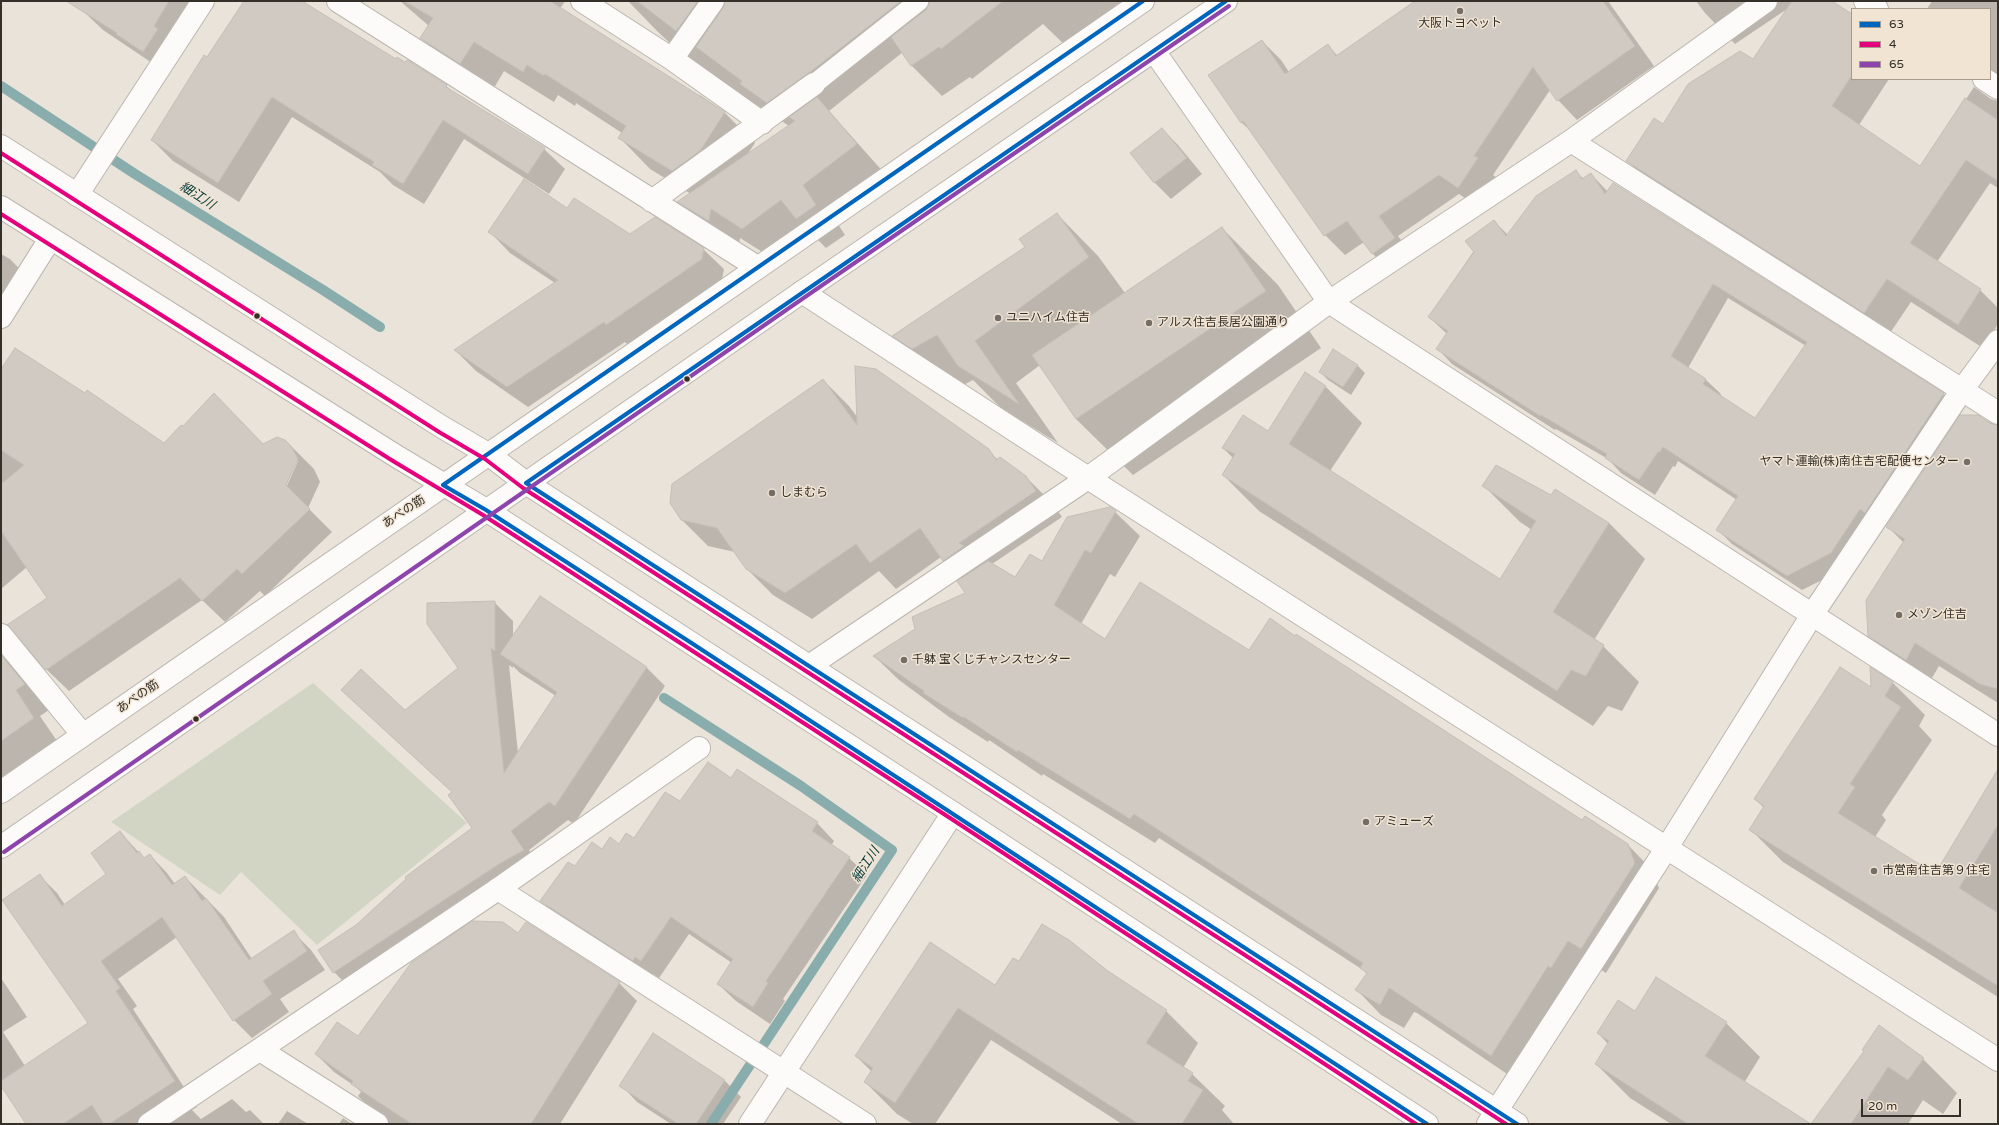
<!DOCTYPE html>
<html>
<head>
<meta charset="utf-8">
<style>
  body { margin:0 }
  #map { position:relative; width:1999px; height:1125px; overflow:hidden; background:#eae3da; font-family:"Varela Round",sans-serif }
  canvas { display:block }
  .frame { position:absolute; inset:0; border:2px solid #342f28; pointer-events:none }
  .legend { position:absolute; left:1851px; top:8px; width:140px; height:72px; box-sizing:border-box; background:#f1e4d3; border:1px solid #a59c8f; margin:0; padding:5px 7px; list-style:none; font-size:12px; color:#342f28 }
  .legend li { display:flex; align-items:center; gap:8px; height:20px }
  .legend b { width:20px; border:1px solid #a59c8f }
  .scale { position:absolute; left:1861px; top:1099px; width:100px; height:18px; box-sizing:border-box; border:2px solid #342f28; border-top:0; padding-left:5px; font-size:12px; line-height:14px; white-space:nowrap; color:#342f28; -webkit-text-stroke:3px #f1e4d3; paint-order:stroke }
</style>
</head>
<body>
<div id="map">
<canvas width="1999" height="1125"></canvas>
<div class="frame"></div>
<ul class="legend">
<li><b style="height:5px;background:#0065bd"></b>63</li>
<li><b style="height:5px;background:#e5007d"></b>4</li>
<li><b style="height:5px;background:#8e44ad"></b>65</li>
</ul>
<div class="scale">20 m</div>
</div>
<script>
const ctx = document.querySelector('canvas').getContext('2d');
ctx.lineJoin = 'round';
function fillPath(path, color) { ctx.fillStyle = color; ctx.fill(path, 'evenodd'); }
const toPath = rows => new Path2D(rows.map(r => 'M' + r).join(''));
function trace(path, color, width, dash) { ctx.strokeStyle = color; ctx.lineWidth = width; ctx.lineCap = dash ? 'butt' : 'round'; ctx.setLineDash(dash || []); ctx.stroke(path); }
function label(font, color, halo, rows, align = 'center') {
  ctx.font = font + ' "Varela Round","Noto Sans JP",sans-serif'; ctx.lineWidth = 3; ctx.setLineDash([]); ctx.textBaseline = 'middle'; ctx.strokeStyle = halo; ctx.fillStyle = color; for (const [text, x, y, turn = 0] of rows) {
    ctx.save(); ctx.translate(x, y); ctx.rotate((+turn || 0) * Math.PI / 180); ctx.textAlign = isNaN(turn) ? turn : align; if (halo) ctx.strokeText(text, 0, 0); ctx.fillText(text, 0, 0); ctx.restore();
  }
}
const green = toPath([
  [313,683,467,823,317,945,241,872,220,895,111,822]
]);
const shadow = toPath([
  [88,1,203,1,164,71,103,30,82,10],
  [245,1,299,1,396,60,446,86,454,93,544,149,565,169,549,194,464,139,424,204,393,185,380,172,292,117,239,202,173,161,152,140],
  [400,1,565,1,560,9,698,98,700,95,725,113,755,143,747,155,789,126,773,115,770,121,700,71,658,32,628,1,1152,1,1070,50,1043,24,972,79,970,77,942,96,912,66,903,52,829,111,886,175,832,215,845,235,826,248,809,231,772,258,740,238,738,250,709,231,679,202,691,194,650,169,620,138,622,133,576,103,575,106,558,95,554,102,504,71,491,93,452,69,421,38,429,26],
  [1417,1,1608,1,1654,66,1577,120,1558,100,1550,90,1493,175,1497,178,1478,207,1459,194,1398,236,1414,258,1392,273,1373,254,1364,242,1345,255,1325,235,1255,135,1241,122,1262,41,1281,60,1289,72,1328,46,1338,56],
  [1696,1,1799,1,1735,44,1705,13],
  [1810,1,1830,1,1852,15,1852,79,1889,79,1859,125,1921,167,1974,87,1991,99,1998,101,1998,188,1990,183,1937,262,1980,290,1998,308,1998,324,1983,348,1911,302,1888,336,1651,185,1628,161,1663,125,1766,69],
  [1932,1,1998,1,1998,78,1990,73,1990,9,1927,9],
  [1162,129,1178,145,1202,174,1171,199,1155,183,1131,153],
  [1576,172,1584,179,1591,174,1608,192,1943,394,1958,409,1846,568,1802,590,1732,544,1717,529,1737,500,1678,461,1675,467,1673,466,1655,495,1621,473,1608,459,1556,429,1555,430,1452,364,1438,349,1447,334,1429,317,1494,221,1508,235,1539,194],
  [1728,298,1806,346,1755,420,1720,396,1721,394,1706,380,1688,368],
  [568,210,630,235,703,249,724,269,722,280,628,345,625,342,528,407,476,371,455,350,555,283,510,253,490,232],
  [1057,214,1098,256,1125,293,1222,228,1278,285,1321,348,1133,475,1076,419,1040,365,1016,383,1058,443,1001,408,973,380,954,390,935,377,893,336,1027,247],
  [1,254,10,259,34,284,1,316],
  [1357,365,1365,373,1351,395,1328,380,1320,372],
  [1,371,164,445,291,446,314,469,320,482,308,508,332,532,265,596,260,591,225,622,202,600,69,691,46,669,49,598,27,567,1,589],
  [296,461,298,461,285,490,284,490],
  [1305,373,1326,387,1362,423,1330,471,1501,580,1532,530,1520,522,1484,486,1551,496,1609,523,1645,559,1594,640,1603,646,1639,682,1622,711,1608,706,1593,726,1259,511,1223,475,1234,459,1223,448,1269,432],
  [823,380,849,406,858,418,988,450,998,460,1026,477,1052,503,1062,517,992,564,1016,578,1115,512,1140,536,1115,577,1110,574,1081,624,1106,640,1249,651,1295,637,1583,821,1628,845,1652,870,1659,888,1606,973,1593,965,1516,1080,1417,1013,1414,1012,1404,1028,1381,1015,1357,990,1367,974,1363,970,1159,838,1155,843,1043,774,1042,776,989,740,988,742,949,717,899,680,874,656,917,629,967,594,962,579,941,557,896,589,879,571,812,619,773,595,747,569,735,552,708,546,682,520],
  [1977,416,1998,426,1998,703,1939,666,1929,683,1893,659,1869,636,1904,543,1887,526],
  [540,597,647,668,665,686,574,824,568,820,529,850,541,869,353,991,334,972,320,950,357,926,473,828,453,793,361,708,405,711,460,668,494,602,513,621,513,637],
  [509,665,513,668,513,666,520,673,556,696,518,753],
  [1,655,22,676,49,710,40,716,59,744,1,787],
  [1871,669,1893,683,1925,715,1919,726,1932,740,1882,815,1886,820,1875,837,1935,875,1998,777,1998,997,1783,862,1750,829,1764,808,1755,799,1872,689],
  [731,780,817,823,834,841,831,846,849,858,867,875,783,999,785,1001,770,1024,736,1001,718,984,732,963,689,934,659,978,653,974,651,977,559,919,542,901,575,867,602,850,634,840,680,803],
  [120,832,145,859,150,855,167,873,175,884,185,877,224,917,252,959,293,932,311,950,325,970,280,999,289,1012,252,1038,234,1020,177,937,118,979,137,1006,133,1009,197,1107,192,1110,201,1119,232,1099,246,1112,250,1110,264,1124,28,1124,1,1084,1,978,27,1017,3,1032,25,1066,90,1023,39,875,57,893,65,905,107,874],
  [519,934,619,983,637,1001,560,1124,390,1124,376,1114,358,1096,361,1092,356,1087,334,1072,316,1054,358,1038],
  [1020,963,1108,971,1166,1011,1198,1043,1183,1068,1192,1074,1225,1106,1222,1110,1234,1124,1122,1124,991,1040,935,1124,913,1124,897,1114,865,1082,872,1072,856,1056,996,986],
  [1635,1013,1726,1023,1760,1057,1744,1083,1809,1124,1671,1124,1630,1098,1596,1064,1608,1044,1598,1033],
  [654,1034,725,1081,741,1097,723,1124,671,1124,637,1102,621,1085],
  [1865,1051,1923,1059,1957,1093,1943,1114,1923,1100,1908,1124,1812,1124],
  [287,1111,308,1124,278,1124],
  [343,1118,352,1124,339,1124]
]);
const stream = toPath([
  [1,86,135,174,323,290,380,327],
  [664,698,801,786,892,850,711,1124]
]);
const building = toPath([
  [66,1,169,1,154,26,158,29,143,52,116,34,117,33,66,1],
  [244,1,302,1,396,59,397,57,405,62,407,60,447,85,446,87,545,148,528,174,443,120,403,184,372,165,374,162,272,97,218,183,151,140,204,55,207,57,244,1],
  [404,1,550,1,725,112,700,151,672,171,618,138,626,126,545,74,544,76,527,65,523,72,474,42,460,64,420,38,433,18,404,1],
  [637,1,698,1,676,31,637,1],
  [725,1,901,1,810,72,767,103,740,84,742,81,696,47,723,8,725,1],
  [930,1,1003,1,941,49,939,47,911,66,891,37,926,10,930,1],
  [1415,1,1603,1,1635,46,1557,101,1533,67,1474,156,1478,158,1458,188,1439,175,1379,216,1395,238,1372,254,1347,221,1324,236,1243,121,1241,123,1208,75,1262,40,1285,74,1328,44,1336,56,1415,1],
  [1792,1,1832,1,1852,14,1852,75,1832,106,1920,166,1965,98,1998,120,1998,181,1966,160,1910,243,1981,289,1958,325,1887,279,1864,313,1626,161,1654,118,1663,124,1688,84,1740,51,1753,59,1792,1],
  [817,97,857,144,803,185,816,205,796,219,781,200,742,229,711,209,709,221,677,202,795,121,789,117,817,97],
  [1162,128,1187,158,1154,183,1130,153,1162,128],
  [1576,170,1582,179,1591,173,1605,194,1613,183,1944,393,1865,513,1860,509,1831,553,1787,576,1716,530,1738,496,1663,447,1660,452,1658,452,1639,480,1605,458,1607,454,1541,415,1540,416,1436,349,1448,331,1428,317,1474,252,1465,241,1494,220,1506,236,1536,196,1576,170],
  [1713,284,1807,342,1755,418,1703,384,1706,379,1671,356,1713,284],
  [524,179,567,208,574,198,630,234,655,217,704,248,702,259,606,325,604,322,507,387,454,350,558,280,488,232,524,179],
  [1057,213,1089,257,975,341,1019,404,958,366,937,335,912,349,892,336,1025,247,1019,239,1057,213],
  [1222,227,1266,291,1076,419,1032,355,1222,227],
  [15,348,85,393,87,390,164,443,181,425,183,426,214,393,263,444,277,437,285,440,291,446,298,459,286,485,310,509,242,574,237,569,202,601,180,578,46,670,7,625,47,598,1,531,1,484,24,465,1,450,1,369,15,348],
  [1333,349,1358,365,1343,387,1319,372,1333,349],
  [855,366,876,369,989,449,996,460,1000,457,1026,476,1036,491,959,543,964,546,943,561,920,528,870,563,856,544,785,593,746,569,717,528,681,520,670,503,672,484,823,379,857,425,855,366],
  [1305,372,1326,386,1289,444,1500,579,1536,521,1482,486,1496,465,1551,495,1555,489,1609,523,1553,612,1604,645,1586,676,1571,670,1557,691,1222,475,1235,454,1222,448,1243,415,1268,431,1305,372],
  [1960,415,1978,415,1991,424,1998,425,1998,689,1980,684,1915,643,1906,660,1868,636,1866,600,1905,539,1886,527,1960,415],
  [1110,507,1116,511,1091,553,1085,550,1054,605,1105,639,1140,582,1249,650,1270,618,1295,636,1296,634,1582,820,1585,816,1628,844,1635,863,1581,949,1568,941,1551,968,1548,966,1491,1056,1391,989,1389,988,1380,1005,1355,990,1367,973,1360,968,1363,963,1134,814,1130,819,1018,750,1017,752,964,717,963,718,923,693,924,691,873,656,915,629,912,617,965,593,957,581,988,561,1015,577,1030,554,1042,561,1067,517,1110,507],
  [540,596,647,667,555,806,549,802,511,831,524,850,499,864,333,973,318,950,356,925,406,879,405,877,472,828,448,795,452,792,341,690,361,669,405,710,458,668,427,624,427,603,495,601,495,651,491,648,504,773,557,692,500,654,540,596],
  [1,655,25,684,16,690,34,718,1,741,1,655],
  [1840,667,1871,687,1870,667,1893,682,1885,696,1901,707,1850,784,1855,787,1838,813,1935,874,1998,769,1998,825,1959,888,1998,913,1998,986,1749,830,1764,806,1754,799,1840,667],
  [708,762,731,778,737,769,789,803,818,822,812,831,850,857,766,981,768,983,753,1007,717,984,733,959,671,917,641,961,635,957,633,961,540,901,568,862,575,866,592,842,602,849,610,837,619,844,626,833,634,838,665,792,680,801,708,762],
  [120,831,137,853,139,851,144,858,150,854,172,885,185,876,202,901,206,898,249,960,294,930,307,951,263,981,272,994,233,1021,162,917,101,961,120,988,116,991,175,1081,109,1124,104,1124,92,1105,63,1124,26,1124,1,1086,1,1081,88,1023,2,900,40,874,62,906,106,874,91,853,120,831],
  [472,921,503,922,518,933,526,922,620,982,531,1124,412,1124,351,1084,353,1081,315,1054,337,1022,358,1036,411,963,472,921],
  [1042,924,1069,940,1108,971,1167,1010,1146,1043,1193,1073,1188,1081,1203,1090,1182,1124,1139,1124,958,1008,895,1103,864,1082,873,1068,855,1056,930,942,995,985,1013,958,1019,961,1042,924],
  [1656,977,1727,1022,1705,1056,1811,1124,1864,1051,1862,1050,1879,1025,1924,1058,1908,1080,1888,1067,1851,1124,1688,1124,1595,1064,1609,1041,1597,1033,1618,1000,1635,1011,1656,977],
  [653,1033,725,1080,696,1124,678,1124,619,1086,653,1033]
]);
const service = toPath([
  [814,84,919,1]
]);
const minor = toPath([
  [338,1,757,267],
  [582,1,672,59,762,123],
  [1865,1,1877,9],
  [1154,51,1329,302,1998,735],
  [672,59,713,1],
  [1984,79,1998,88],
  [1571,141,1998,413],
  [77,195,203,1],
  [652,201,814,84],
  [802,292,1088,478,1998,1060],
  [1,317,50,239],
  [1,635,83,735],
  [809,666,1088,478,1329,302,1571,141,1766,1],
  [498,889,865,1124],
  [260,1050,377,1124],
  [750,1124,953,813]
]);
const tertiary = toPath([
  [149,1124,498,889,699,748],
  [1488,1124,1666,849,1812,615,1962,390,1998,341]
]);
const primary = toPath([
  [1,792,1143,1],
  [1,847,802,292,1226,1]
]);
const trunk = toPath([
  [1,146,442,427,488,454,526,483,1517,1124],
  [1,207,396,456,486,510,953,813,1427,1124]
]);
const bus1 = toPath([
  [1143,1,443,485,486,510,693,644,1427,1124],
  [1226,1,526,483,1517,1124]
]);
const bus2 = toPath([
  [1,153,439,432,485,459,523,488,1506,1124],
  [1,214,393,461,483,515,950,818,1416,1124]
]);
const bus3 = toPath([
  [4,852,805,297,1229,6]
]);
const markers = [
  [1460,11,4,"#746e66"],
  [257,316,3.5,"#342f28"],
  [998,318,4,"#746e66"],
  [1149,323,4,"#746e66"],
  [687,379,3.5,"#342f28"],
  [1967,462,4,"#746e66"],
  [772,493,4,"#746e66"],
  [1899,615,4,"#746e66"],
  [904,660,4,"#746e66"],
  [196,719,3.5,"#342f28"],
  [1366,822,4,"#746e66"],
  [1874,871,4,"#746e66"]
];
const poiNames = [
  ["大阪トヨペット",1460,24,"center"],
  ["ユニハイム住吉",1006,318],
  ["アルス住吉長居公園通り",1157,323],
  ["ヤマト運輸(株)南住吉宅配便センター",1959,462,"right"],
  ["しまむら",780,493],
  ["メゾン住吉",1907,615],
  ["千躰 宝くじチャンスセンター",912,660],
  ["アミューズ",1374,822],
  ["市営南住吉第９住宅",1882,871]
];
const streetNames = [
  ["あべの筋",404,512,-34],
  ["あべの筋",138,697,-35]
];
const waterNames = [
  ["細江川",197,196,33],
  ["細江川",866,865,-57]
];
fillPath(green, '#d2d5c3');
fillPath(shadow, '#0003');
trace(stream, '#89adac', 10);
fillPath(building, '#d0cac3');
trace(building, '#c4beb7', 1);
trace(service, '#bbb6af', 21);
trace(minor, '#bbb6af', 24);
trace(tertiary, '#bbb6af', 24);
trace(primary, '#bbb6af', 24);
trace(trunk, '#bbb6af', 24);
trace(service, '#fcfbf9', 19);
trace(minor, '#fcfbf9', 22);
trace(tertiary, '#fcfbf9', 22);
trace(primary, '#fcfbf9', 22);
trace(trunk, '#fcfbf9', 22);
trace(bus1, '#0065bd', 4);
trace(bus2, '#e5007d', 4);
trace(bus3, '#8e44ad', 4);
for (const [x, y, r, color] of markers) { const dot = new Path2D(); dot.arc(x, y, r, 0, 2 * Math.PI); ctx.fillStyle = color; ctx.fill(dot); trace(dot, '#f1e4d3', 1.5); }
label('12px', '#342f28', '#f1e4d3', poiNames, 'left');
label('12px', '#342f28', '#f1e4d3', streetNames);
label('italic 13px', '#053c3f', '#f1e4d3', waterNames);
</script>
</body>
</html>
